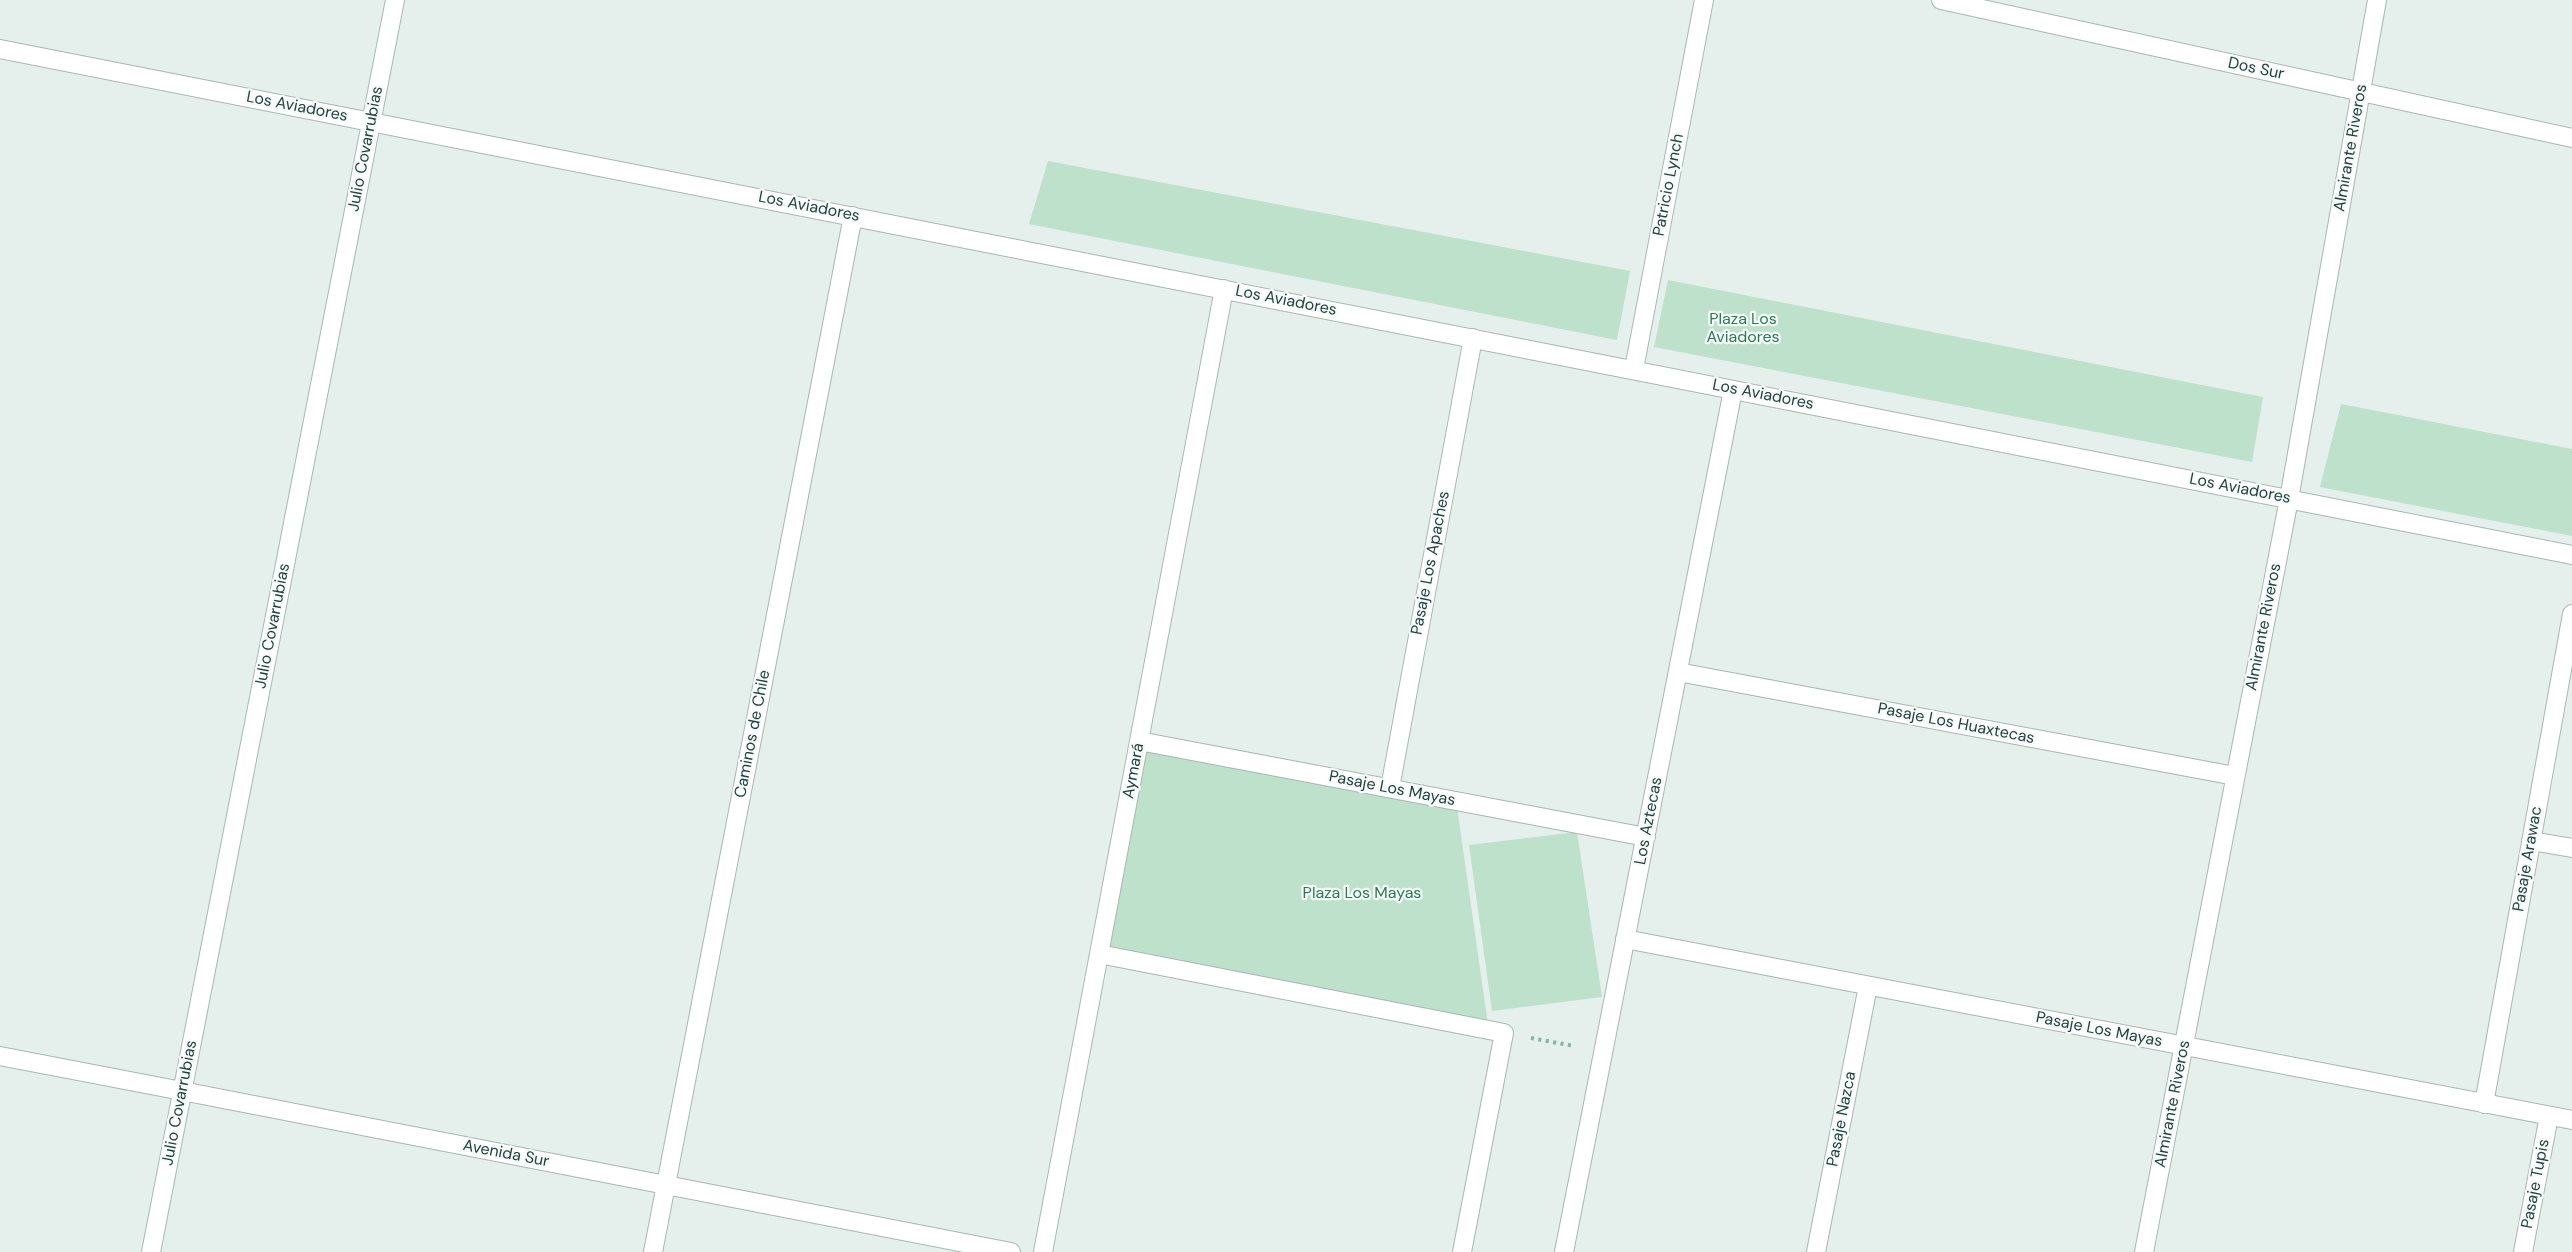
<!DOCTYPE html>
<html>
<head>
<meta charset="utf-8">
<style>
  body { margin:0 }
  canvas { display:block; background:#e5efeb }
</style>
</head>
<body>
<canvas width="2572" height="1252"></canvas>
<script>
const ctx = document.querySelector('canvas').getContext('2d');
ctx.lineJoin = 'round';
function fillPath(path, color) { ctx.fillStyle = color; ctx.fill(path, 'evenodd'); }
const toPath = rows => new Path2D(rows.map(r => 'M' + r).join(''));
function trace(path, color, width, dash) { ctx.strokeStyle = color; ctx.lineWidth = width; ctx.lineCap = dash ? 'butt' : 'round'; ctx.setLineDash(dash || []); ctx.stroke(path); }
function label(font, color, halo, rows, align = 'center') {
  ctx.font = font + ' "DM Sans",sans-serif'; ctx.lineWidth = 4.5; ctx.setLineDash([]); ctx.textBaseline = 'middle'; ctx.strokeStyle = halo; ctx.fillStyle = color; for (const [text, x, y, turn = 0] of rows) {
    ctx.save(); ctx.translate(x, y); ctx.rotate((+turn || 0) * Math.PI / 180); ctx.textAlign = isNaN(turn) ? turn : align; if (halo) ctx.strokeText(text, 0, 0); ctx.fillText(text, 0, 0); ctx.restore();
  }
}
const green = toPath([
  [1048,161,1630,271,1617,340,1029,224],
  [1668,280,2263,397,2252,462,1654,347],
  [2341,404,2572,449,2572,536,2320,487],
  [1145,748,1457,807,1488,1025,1107,948],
  [1577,832,1602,997,1492,1011,1469,845]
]);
const path = toPath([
  [1531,1038,1574,1046]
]);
const street = toPath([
  [1941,0,2572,138],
  [0,49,2572,555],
  [1634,369,1704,0],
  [1678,672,2235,776],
  [1139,741,1646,837],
  [1390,788,1473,338],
  [2531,841,2572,848],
  [1625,939,2572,1120],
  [1099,954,1504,1033,1462,1252],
  [182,1091,1011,1252],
  [2484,1104,2572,614],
  [653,1252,853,216],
  [1043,1252,1224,289],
  [1564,1252,1733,390],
  [1816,1252,1868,986],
  [2144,1252,2289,499,2377,0],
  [2523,1252,2549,1116]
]);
const secondary = toPath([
  [0,1056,182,1091],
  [151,1252,395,0]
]);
const streetNames = [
  ["Dos Sur",2256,69,12],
  ["Los Aviadores",297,107,11],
  ["Almirante Riveros",2351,148,-80],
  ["Julio Covarrubias",366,149,-79],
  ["Patricio Lynch",1669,185,-79],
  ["Los Aviadores",809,207,11],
  ["Los Aviadores",1286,301,11],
  ["Los Aviadores",1763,395,11],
  ["Los Aviadores",2240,489,11],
  ["Pasaje Los Apaches",1431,563,-79],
  ["Julio Covarrubias",273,626,-79],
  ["Almirante Riveros",2264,627,-79],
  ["Pasaje Los Huaxtecas",1956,724,11],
  ["Caminos de Chile",753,734,-79],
  ["Aymará",1134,771,-79],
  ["Pasaje Los Mayas",1392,789,11],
  ["Los Aztecas",1649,821,-79],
  ["Pasaje Arawac",2528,859,-80],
  ["Pasaje Los Mayas",2099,1030,11],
  ["Julio Covarrubias",180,1103,-79],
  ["Almirante Riveros",2173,1104,-79],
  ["Pasaje Nazca",1842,1119,-79],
  ["Avenida Sur",506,1154,11],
  ["Pasaje Tupis",2536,1184,-79]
];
const parkNames = [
  ["Plaza Los",1743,320],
  ["Aviadores",1743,338],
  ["Plaza Los Mayas",1362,894]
];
fillPath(green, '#bde1ca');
trace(street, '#a7b8b3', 20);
trace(secondary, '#a2bbb5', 20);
trace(path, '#83b4a9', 4, [3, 4.5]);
trace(street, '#fff', 18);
trace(secondary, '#fff', 18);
label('16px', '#22423d', '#f6fbf9', streetNames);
label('16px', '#297c51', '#f6fbf9', parkNames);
</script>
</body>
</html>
